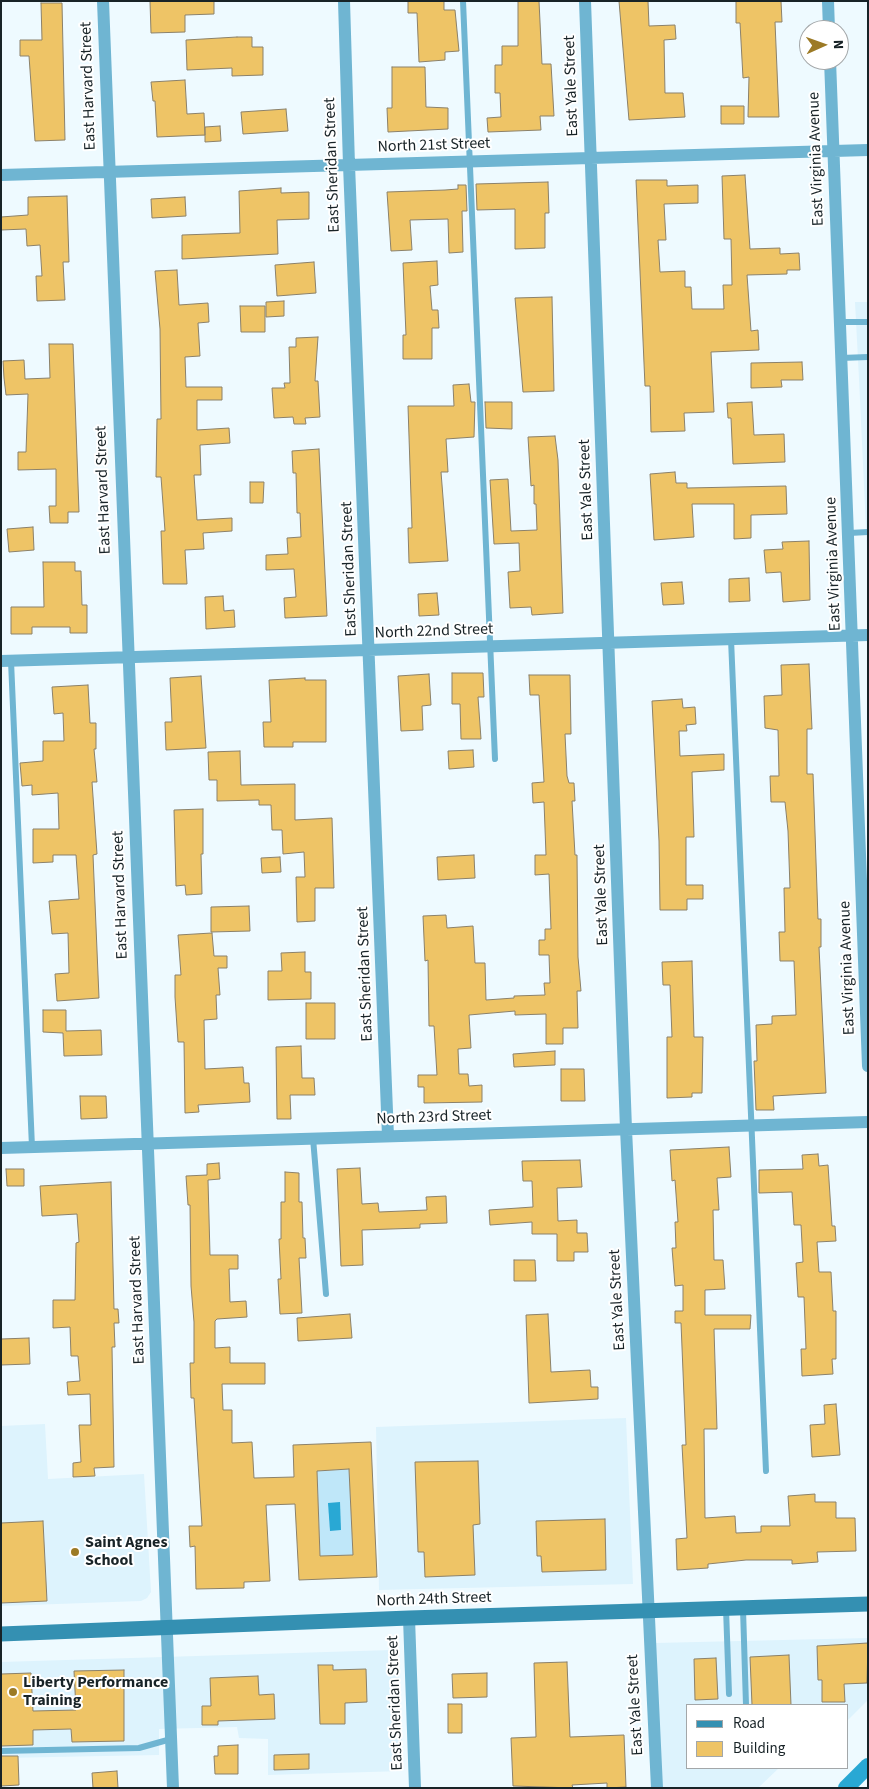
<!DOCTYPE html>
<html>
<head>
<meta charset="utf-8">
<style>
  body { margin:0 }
  #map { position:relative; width:869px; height:1789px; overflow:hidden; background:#eefaff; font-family:"Source Sans 3",sans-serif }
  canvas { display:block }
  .frame { position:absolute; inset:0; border:2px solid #182327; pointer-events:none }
  .legend { position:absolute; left:686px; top:1704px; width:162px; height:65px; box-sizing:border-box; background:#fff; border:1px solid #a3a7a9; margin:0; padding:6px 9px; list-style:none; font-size:15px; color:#182327 }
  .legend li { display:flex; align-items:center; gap:10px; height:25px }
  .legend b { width:25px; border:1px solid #a3a7a9 }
  .north { position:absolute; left:799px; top:20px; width:50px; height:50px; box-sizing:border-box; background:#fff; border:1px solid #a3a7a9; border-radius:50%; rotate:88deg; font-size:14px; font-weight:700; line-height:20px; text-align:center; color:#182327 }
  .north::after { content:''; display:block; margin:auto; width:18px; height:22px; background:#9c7a25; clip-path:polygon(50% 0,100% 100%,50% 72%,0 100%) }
</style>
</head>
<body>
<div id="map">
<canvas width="869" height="1789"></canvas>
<div class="frame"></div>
<ul class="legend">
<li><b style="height:6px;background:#3490b2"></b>Road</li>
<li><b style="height:14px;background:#eec466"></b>Building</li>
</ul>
<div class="north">N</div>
</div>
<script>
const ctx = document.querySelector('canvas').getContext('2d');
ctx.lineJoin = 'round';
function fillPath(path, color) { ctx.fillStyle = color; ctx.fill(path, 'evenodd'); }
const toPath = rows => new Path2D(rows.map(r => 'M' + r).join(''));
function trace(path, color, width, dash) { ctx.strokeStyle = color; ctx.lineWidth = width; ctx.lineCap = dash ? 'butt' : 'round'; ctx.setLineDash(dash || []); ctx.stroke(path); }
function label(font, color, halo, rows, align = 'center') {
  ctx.font = font + ' "Source Sans 3",sans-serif'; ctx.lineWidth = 4; ctx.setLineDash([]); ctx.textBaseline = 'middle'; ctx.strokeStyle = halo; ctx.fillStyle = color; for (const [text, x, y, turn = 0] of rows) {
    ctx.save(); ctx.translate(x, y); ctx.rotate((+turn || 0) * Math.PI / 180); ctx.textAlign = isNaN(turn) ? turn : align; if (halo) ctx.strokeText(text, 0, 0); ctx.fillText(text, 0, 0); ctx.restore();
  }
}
const built = toPath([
  [855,302,868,302,868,571,859,379],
  [626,1418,633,1584,379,1590,376,1427],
  [45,1424,48,1479,144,1474,151,1592,147,1598,141,1601,1,1606,1,1426],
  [868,1638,868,1700,848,1720,848,1705,688,1705,688,1768,779,1768,758,1788,661,1788,655,1643],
  [392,1650,396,1655,400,1684,403,1771,268,1775,268,1739,239,1738,237,1727,159,1729,159,1755,1,1758,1,1662]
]);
const green = toPath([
  [349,1469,353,1555,320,1556,317,1471]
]);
const water = toPath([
  [340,1502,341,1530,330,1531,328,1503]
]);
const canal = toPath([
  [846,1788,868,1766]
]);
const building = toPath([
  [150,1,214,1,214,14,185,15,185,32,151,33,150,1],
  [408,1,444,1,444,10,455,10,459,51,445,52,445,60,419,62,417,13,408,13,408,1],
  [518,1,539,1,542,64,551,64,554,116,540,116,541,130,488,132,487,118,501,117,500,93,495,93,495,65,502,65,502,46,518,46,518,1],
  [619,1,648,1,649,26,675,25,676,39,664,40,665,93,683,93,685,117,629,120,619,1],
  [736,1,781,1,782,22,775,22,779,117,748,117,749,77,743,78,740,23,736,23,736,1],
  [41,3,62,3,65,140,35,141,29,56,20,56,20,40,42,40,41,3],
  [237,37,252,37,252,47,263,47,263,75,232,76,232,68,187,70,186,40,237,37],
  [392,67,425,67,426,107,448,108,448,129,388,132,387,108,392,108,392,67],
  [185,80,187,114,204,113,205,135,157,137,155,101,153,101,151,82,185,80],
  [721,106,744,106,744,124,721,124,721,106],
  [286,109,288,131,243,134,241,112,286,109],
  [220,126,221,141,205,142,205,127,220,126],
  [745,175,750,249,780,248,780,254,799,253,800,270,787,270,787,274,747,275,751,331,758,330,759,350,711,352,714,412,684,413,685,431,651,432,650,386,645,386,636,180,667,180,667,186,698,185,698,203,664,204,666,240,658,240,660,272,685,271,685,287,691,287,692,309,724,309,723,285,732,285,731,239,724,239,722,176,745,175],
  [548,182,549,213,545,213,545,248,515,249,515,209,477,210,476,184,548,182],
  [458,185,466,185,467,211,462,211,463,252,449,253,448,219,410,220,412,250,391,251,387,192,445,190,458,189,458,185],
  [281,188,281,193,309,192,309,219,277,220,278,254,182,259,182,235,240,233,239,191,281,188],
  [67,196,69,262,63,262,65,300,37,301,36,276,42,276,40,245,27,246,26,229,1,230,1,217,28,215,28,197,67,196],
  [185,197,186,216,152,218,151,199,185,197],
  [437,261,438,285,430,286,432,310,438,310,439,328,432,328,432,359,403,359,403,335,406,335,403,263,437,261],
  [314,262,316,293,277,296,275,265,314,262],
  [177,270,179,305,208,303,209,322,198,323,200,356,185,357,186,387,222,387,222,400,197,400,197,430,229,428,230,443,200,445,201,475,194,475,197,520,232,518,232,531,203,533,204,549,185,550,187,584,163,584,161,531,165,531,161,477,156,477,157,419,161,419,160,329,155,271,177,270],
  [552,297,554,391,523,392,515,298,552,297],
  [284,301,284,316,266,317,266,302,284,301],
  [240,306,265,306,265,332,241,332,240,306],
  [318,337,315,381,318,381,320,417,305,418,306,424,294,424,293,417,274,418,272,388,285,388,284,383,290,383,289,347,296,347,296,338,318,337],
  [49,344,73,344,79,512,68,512,68,523,50,523,49,506,56,506,56,469,18,470,18,452,26,452,28,394,6,395,4,378,3,361,24,360,25,379,50,378,49,344],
  [802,362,803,380,781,380,782,387,751,388,751,363,802,362],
  [469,384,471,402,475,402,474,437,446,439,448,472,441,472,448,561,409,563,408,528,412,528,408,406,454,406,453,385,469,384],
  [485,402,512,402,512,429,486,428,485,402],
  [752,402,754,435,784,434,785,462,733,464,731,418,728,418,727,403,752,402],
  [555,436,558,460,563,613,532,615,531,607,510,608,508,572,520,571,519,543,494,544,490,480,508,479,511,531,537,530,536,504,534,504,534,485,531,486,528,437,555,436],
  [319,449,327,616,285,618,284,598,296,597,294,569,266,570,266,555,288,554,287,538,301,537,300,513,297,513,296,473,293,473,292,451,319,449],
  [675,472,676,483,687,483,687,488,786,486,787,514,751,515,751,538,734,539,734,504,692,504,694,537,654,540,650,474,675,472],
  [250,482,264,482,263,503,250,503,250,482],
  [33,527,34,550,9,552,7,529,33,527],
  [809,541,810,600,783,602,781,572,766,573,764,550,783,549,782,542,809,541],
  [43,562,75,562,75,571,81,571,82,605,87,605,87,633,70,633,70,627,32,627,32,634,11,634,11,607,44,607,43,562],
  [749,578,750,601,729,602,729,579,749,578],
  [682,582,684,604,663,605,661,583,682,582],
  [437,593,439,615,419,616,418,594,437,593],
  [223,596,224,611,234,610,235,627,206,629,205,597,223,596],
  [809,664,812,729,807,729,807,774,813,774,818,919,821,919,821,947,819,947,826,1093,773,1096,774,1110,756,1110,754,1061,757,1061,756,1025,772,1024,772,1016,796,1015,794,961,780,961,779,932,785,932,784,888,790,888,788,831,785,802,771,802,770,776,779,776,778,730,765,728,764,696,782,695,781,665,809,664],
  [452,673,483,673,484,697,478,697,481,739,461,739,460,704,452,704,452,673],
  [429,674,431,705,422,706,423,730,401,731,398,676,429,674],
  [529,675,570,675,571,734,565,734,567,776,569,783,574,783,575,801,572,801,575,855,577,855,578,957,581,991,577,991,578,1028,563,1028,563,1044,546,1044,546,1014,515,1015,515,1011,469,1015,471,1048,458,1049,459,1074,468,1074,469,1086,482,1085,482,1102,424,1103,424,1087,418,1087,418,1075,437,1075,434,1026,429,1026,428,960,425,961,423,916,446,915,447,928,473,926,475,963,485,963,486,1000,514,998,514,996,545,995,544,983,550,983,549,955,539,955,539,940,545,940,545,929,551,929,549,874,535,875,535,855,546,855,544,802,533,803,532,783,544,782,539,695,530,695,529,675],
  [201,676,206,748,166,750,165,722,172,722,170,678,201,676],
  [305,678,305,680,326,680,326,742,293,742,293,747,264,747,263,722,271,722,269,680,305,678],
  [88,685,90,723,96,723,96,749,94,749,97,782,92,782,97,854,93,855,99,998,57,1001,55,974,69,973,68,933,52,934,49,901,79,899,76,855,53,855,53,862,33,863,33,829,59,829,58,793,32,795,32,785,22,786,20,763,43,761,43,741,64,741,63,713,54,714,52,687,88,685],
  [682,699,683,708,695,707,696,724,686,725,687,731,679,731,680,756,724,754,724,770,692,772,694,837,686,837,686,885,703,885,703,899,687,899,687,910,660,910,659,841,652,701,682,699],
  [473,750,474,767,449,769,448,751,473,750],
  [240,751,241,785,295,784,295,820,332,818,334,888,315,888,315,921,297,922,296,877,305,877,304,852,283,854,282,830,272,830,271,805,259,805,259,800,217,801,217,780,209,780,208,752,240,751],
  [203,809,203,854,201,854,202,894,186,895,185,885,176,886,174,810,203,809],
  [474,855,475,878,438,880,437,857,474,855],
  [280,857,281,872,262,873,261,858,280,857],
  [249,906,250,931,211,932,211,907,249,906],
  [212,933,214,956,227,956,227,968,218,968,220,995,216,995,217,1019,204,1020,205,1069,243,1067,244,1083,249,1083,250,1102,198,1105,199,1112,185,1113,184,1042,178,1042,175,997,175,975,181,975,178,935,212,933],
  [305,952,305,972,311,972,311,999,268,1000,268,971,282,971,281,953,305,952],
  [692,961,694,1037,703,1037,702,1093,692,1093,692,1097,667,1098,667,1037,672,1037,670,985,663,985,662,962,692,961],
  [306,1003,335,1003,335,1039,306,1039,306,1003],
  [43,1010,66,1010,66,1031,101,1030,102,1055,64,1056,63,1033,43,1032,43,1010],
  [301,1046,302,1078,314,1078,315,1095,290,1095,291,1119,277,1119,276,1047,301,1046],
  [555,1051,555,1065,514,1067,513,1054,555,1051],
  [561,1069,584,1069,585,1101,561,1101,561,1069],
  [80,1096,106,1096,107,1118,81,1119,80,1096],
  [729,1147,731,1177,717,1178,719,1210,713,1210,714,1260,723,1260,725,1289,705,1290,705,1315,751,1315,750,1329,714,1329,717,1429,704,1429,705,1518,735,1516,736,1533,761,1532,761,1526,790,1526,788,1496,815,1494,815,1502,836,1502,836,1518,855,1518,856,1551,817,1552,818,1562,792,1564,792,1560,746,1560,708,1564,708,1568,677,1570,676,1539,687,1538,682,1445,686,1445,681,1323,675,1323,675,1311,683,1311,683,1285,675,1286,672,1248,676,1248,675,1222,678,1222,675,1180,672,1181,670,1150,729,1147],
  [818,1154,819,1166,828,1165,832,1226,835,1226,836,1241,817,1242,819,1272,831,1272,833,1311,836,1311,836,1359,832,1359,833,1374,802,1376,801,1349,806,1349,804,1297,798,1297,796,1263,803,1262,801,1225,794,1225,792,1192,759,1193,759,1170,803,1169,802,1155,818,1154],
  [580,1160,582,1187,557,1188,558,1221,577,1220,577,1233,587,1233,588,1252,574,1252,574,1261,557,1261,557,1234,532,1234,532,1222,490,1225,489,1210,533,1207,532,1181,523,1181,522,1161,580,1160],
  [219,1163,220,1179,208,1180,210,1255,238,1255,238,1269,229,1269,230,1302,246,1301,247,1317,217,1319,215,1321,215,1348,230,1347,230,1363,265,1363,265,1384,222,1384,223,1410,232,1410,232,1443,252,1442,254,1478,294,1477,293,1445,371,1442,377,1577,299,1580,295,1504,266,1505,270,1581,244,1582,244,1588,196,1589,195,1546,190,1547,189,1526,202,1526,194,1398,191,1398,190,1363,194,1363,194,1322,191,1286,190,1205,188,1205,186,1176,207,1175,207,1164,219,1163],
  [349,1469,353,1555,320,1556,317,1471,349,1469],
  [360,1168,362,1204,378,1203,379,1212,427,1210,426,1197,446,1196,447,1223,420,1224,420,1228,362,1230,363,1265,341,1266,337,1169,360,1168],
  [6,1169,24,1169,24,1186,7,1186,6,1169],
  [285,1172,299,1173,299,1202,302,1202,303,1238,305,1238,306,1258,299,1258,302,1313,280,1314,278,1279,281,1279,279,1239,281,1239,281,1202,285,1202,285,1172],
  [111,1182,114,1309,118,1309,119,1323,114,1323,115,1347,112,1347,114,1467,94,1468,95,1476,73,1477,73,1463,81,1462,79,1425,91,1425,90,1394,68,1395,67,1382,80,1381,78,1356,71,1356,70,1327,53,1328,53,1300,75,1300,76,1243,79,1242,77,1214,42,1216,40,1186,111,1182],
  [514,1260,535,1260,536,1281,514,1281,514,1260],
  [350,1314,352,1338,298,1341,297,1318,350,1314],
  [548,1314,551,1372,590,1370,591,1387,598,1387,598,1399,529,1403,526,1315,548,1314],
  [29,1338,30,1364,1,1365,1,1339,29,1338],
  [836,1404,840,1455,812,1457,810,1425,825,1424,824,1405,836,1404],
  [478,1461,480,1524,473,1525,475,1575,425,1577,424,1552,418,1552,415,1462,478,1461],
  [605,1519,606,1570,542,1572,541,1556,537,1556,536,1521,605,1519],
  [43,1521,47,1601,1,1603,1,1523,43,1521],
  [868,1643,867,1683,844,1684,845,1702,822,1702,822,1680,818,1680,817,1646,868,1643],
  [789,1655,791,1705,752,1705,750,1657,789,1655],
  [716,1658,718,1699,695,1700,694,1659,716,1658],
  [567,1662,570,1737,624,1735,626,1787,607,1788,607,1783,572,1785,573,1788,513,1786,511,1738,536,1737,534,1663,567,1662],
  [318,1665,333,1665,333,1670,366,1669,367,1702,345,1703,345,1724,320,1724,318,1665],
  [124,1670,124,1741,72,1742,71,1729,33,1730,33,1745,1,1746,1,1674,31,1673,33,1711,76,1710,74,1671,124,1670],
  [487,1673,487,1697,453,1698,452,1674,487,1673],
  [258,1676,259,1695,274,1694,275,1719,218,1721,218,1725,202,1725,202,1706,211,1706,210,1678,258,1676],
  [448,1704,462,1704,462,1733,448,1733,448,1704],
  [238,1745,238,1774,215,1774,214,1756,218,1756,218,1746,238,1745],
  [309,1754,309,1769,274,1770,274,1755,309,1754],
  [1,1756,18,1756,19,1785,1,1786,1,1756],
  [117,1771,118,1788,93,1788,92,1773,117,1771]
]);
const service = toPath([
  [463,1,495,759],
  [839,322,868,322],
  [841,358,868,357],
  [849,533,868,532],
  [731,639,766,1471],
  [11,661,32,1147],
  [313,1138,326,1294],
  [726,1608,729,1694],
  [743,1609,746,1705],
  [1,1751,139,1748,171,1739]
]);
const minor = toPath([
  [103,1,173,1788],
  [344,1,349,165,388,1136],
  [585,1,626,1129,657,1788],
  [828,1,829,30],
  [830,60,868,1066],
  [1,175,868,150],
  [1,661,868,635],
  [1,1148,868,1122],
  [409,1618,415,1788]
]);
const secondary = toPath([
  [1,1634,409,1618,868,1604]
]);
const markers = [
  [75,1552,5,"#9c7a25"],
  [13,1692,5,"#9c7a25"]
];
const streetNames = [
  ["East Harvard Street",89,86,-92],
  ["East Yale Street",572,86,-92],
  ["North 21st Street",434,146,-2],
  ["East Virginia Avenue",817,159,-92],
  ["East Sheridan Street",333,165,-92],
  ["East Harvard Street",104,490,-92],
  ["East Yale Street",587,490,-92],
  ["East Virginia Avenue",834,564,-92],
  ["East Sheridan Street",350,569,-92],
  ["North 22nd Street",434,632,-2],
  ["East Harvard Street",121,895,-92],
  ["East Yale Street",602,895,-92],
  ["East Virginia Avenue",848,968,-92],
  ["East Sheridan Street",366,974,-92],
  ["North 23rd Street",434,1118,-2],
  ["East Harvard Street",138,1300,-92],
  ["East Yale Street",618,1300,-93],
  ["North 24th Street",434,1600,-2],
  ["East Sheridan Street",396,1703,-92],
  ["East Yale Street",636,1705,-93]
];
const poiNames = [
  ["Saint Agnes",85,1543],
  ["School",85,1561],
  ["Liberty Performance",23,1683],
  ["Training",23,1701]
];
fillPath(built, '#ddf3fd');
fillPath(green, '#bfe7f9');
fillPath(water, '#29a8d4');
trace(canal, '#29a8d4', 16);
fillPath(building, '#eec466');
trace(building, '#8b816a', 1);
trace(service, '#6fb5d2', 6);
trace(minor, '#6fb5d2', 12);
trace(secondary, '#3490b2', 15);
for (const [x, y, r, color] of markers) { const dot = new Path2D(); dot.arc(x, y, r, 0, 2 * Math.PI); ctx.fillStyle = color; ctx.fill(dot); trace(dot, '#fff', 2); }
label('16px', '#182327', '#fff', streetNames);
label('bold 16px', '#182327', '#fff', poiNames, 'left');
</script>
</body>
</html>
